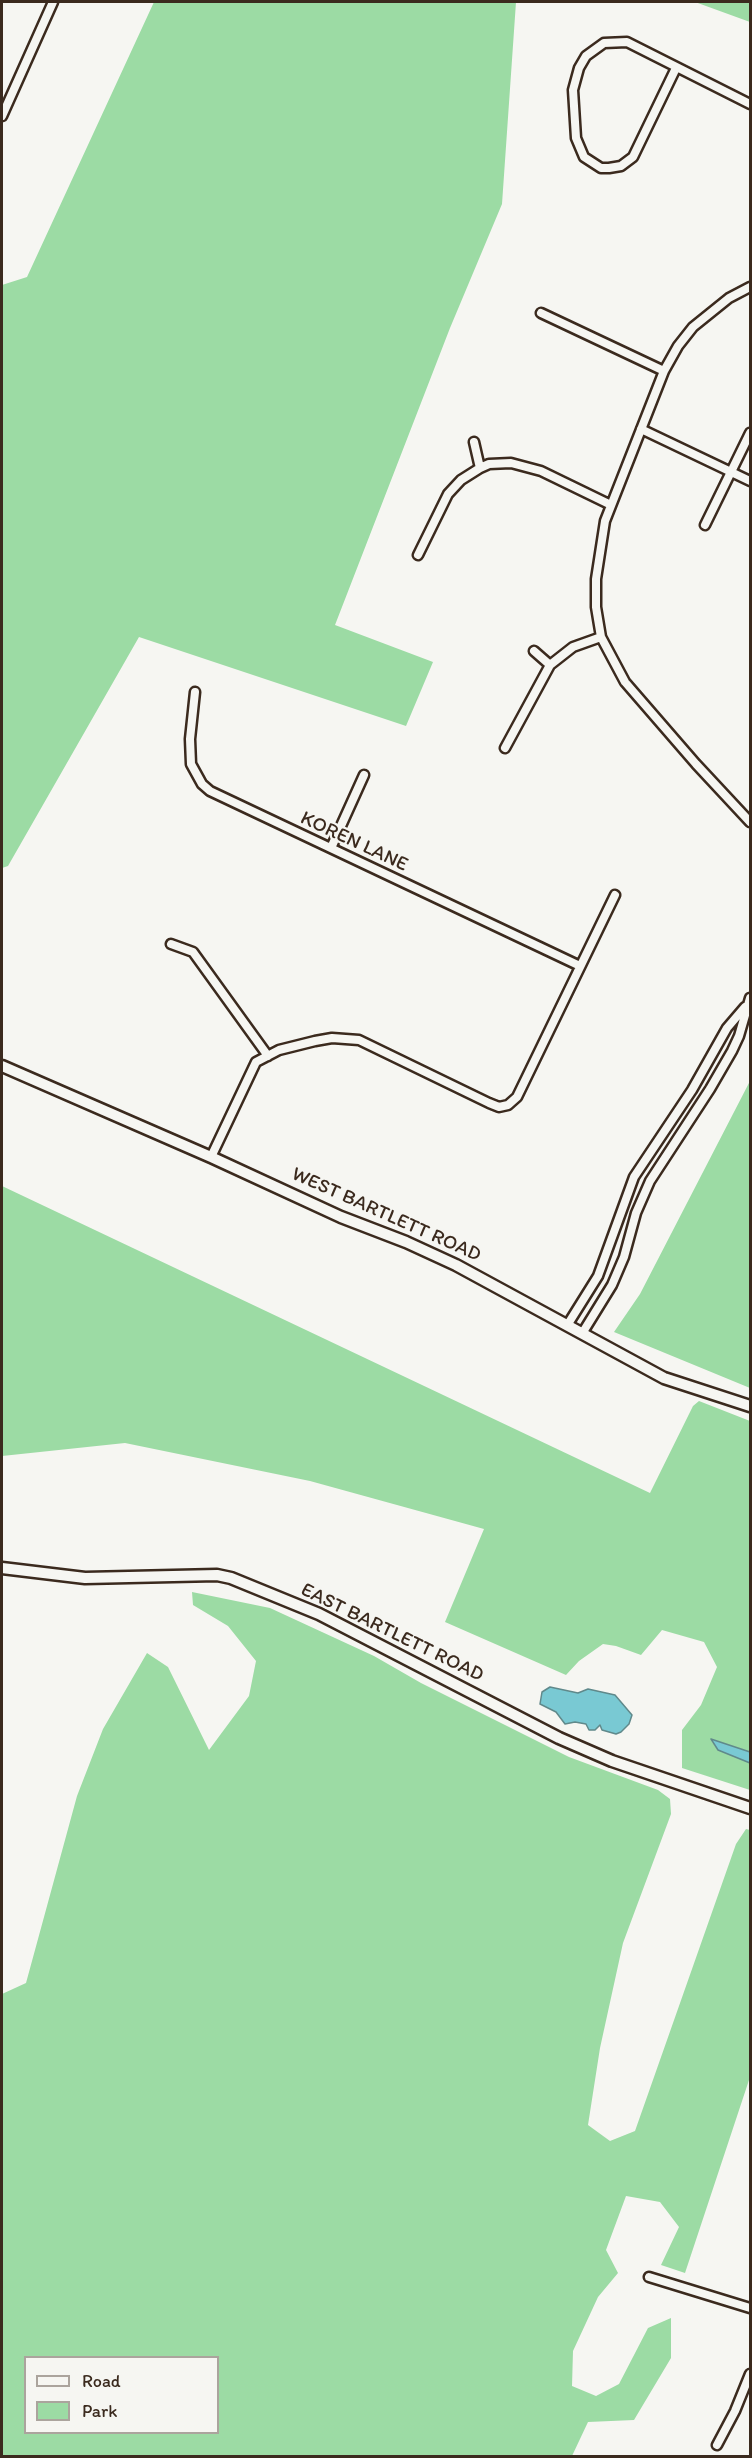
<!DOCTYPE html>
<html>
<head>
<meta charset="utf-8">
<style>
  body { margin:0 }
  #map { position:relative; width:752px; height:2458px; overflow:hidden; background:#f6f6f2; font-family:Itim,sans-serif }
  canvas { display:block }
  .frame { position:absolute; inset:0; border:3px solid #3b2a1e; pointer-events:none }
  .legend { position:absolute; left:24px; top:2356px; width:195px; height:78px; box-sizing:border-box; background:#f6f6f2; border:2px solid #aba49d; margin:0; padding:8px 10px; list-style:none; font-size:18px; color:#3b2a1e }
  .legend li { display:flex; align-items:center; gap:12px; height:30px }
  .legend b { width:30px; border:2px solid #aba49d }
</style>
</head>
<body>
<div id="map">
<canvas width="752" height="2458"></canvas>
<div class="frame"></div>
<ul class="legend">
<li><b style="height:8px;background:#f6f6f2"></b>Road</li>
<li><b style="height:16px;background:#9cdba4"></b>Park</li>
</ul>
</div>
<script>
const ctx = document.querySelector('canvas').getContext('2d');
ctx.lineJoin = 'round';
function fillPath(path, color) { ctx.fillStyle = color; ctx.fill(path, 'evenodd'); }
const toPath = rows => new Path2D(rows.map(r => 'M' + r).join(''));
function trace(path, color, width, dash) { ctx.strokeStyle = color; ctx.lineWidth = width; ctx.lineCap = dash ? 'butt' : 'round'; ctx.setLineDash(dash || []); ctx.stroke(path); }
function label(font, color, halo, rows, align = 'center') {
  ctx.font = font + ' Itim,sans-serif'; ctx.lineWidth = 4.5; ctx.setLineDash([]); ctx.textBaseline = 'middle'; ctx.strokeStyle = halo; ctx.fillStyle = color; for (const [text, x, y, turn = 0] of rows) {
    ctx.save(); ctx.translate(x, y); ctx.rotate((+turn || 0) * Math.PI / 180); ctx.textAlign = isNaN(turn) ? turn : align; if (halo) ctx.strokeText(text, 0, 0); ctx.fillText(text, 0, 0); ctx.restore();
  }
}
const green = toPath([
  [154,2,516,2,502,204,450,328,335,625,433,662,406,726,139,637,8,866,2,868,2,285,27,277],
  [695,2,750,2,750,22],
  [750,1081,750,1388,614,1332,640,1294],
  [2,1186,650,1493,693,1406,699,1401,750,1421,750,1752,711,1740,718,1750,750,1763,750,1790,682,1768,682,1730,701,1705,717,1667,704,1642,662,1630,641,1655,616,1646,603,1644,579,1661,566,1675,445,1622,484,1529,310,1481,125,1443,2,1456],
  [192,1592,270,1608,374,1656,421,1683,569,1757,658,1790,670,1799,671,1814,623,1943,600,2048,588,2125,610,2141,635,2131,736,1844,746,1829,750,1830,750,2077,685,2273,661,2265,679,2227,660,2202,626,2196,606,2250,618,2273,598,2297,573,2351,572,2386,596,2396,619,2384,648,2328,671,2318,671,2358,634,2420,588,2422,572,2456,2,2456,2,1994,26,1983,77,1796,103,1729,147,1653,168,1667,209,1750,249,1696,256,1661,228,1626,193,1605],
  [26,2358,218,2358,218,2432,26,2432]
]);
const water = toPath([
  [550,1687,578,1693,588,1689,615,1695,632,1715,629,1724,621,1732,616,1734,602,1730,600,1725,595,1730,589,1730,586,1724,575,1722,565,1724,556,1712,540,1704,542,1692,550,1687],
  [711,1739,750,1752,750,1763,718,1750,711,1739]
]);
const minor = toPath([
  [676,68,633,157,621,166,609,168,601,168,584,157,576,138,573,90,579,68,586,56,604,43,627,42,750,104],
  [2,116,53,2],
  [750,287,729,298,693,327,678,346,664,371,605,521,596,579,596,607,601,637,625,682,696,764,750,822],
  [541,313,664,371],
  [641,429,750,481],
  [480,468,489,464,511,463,541,471,611,505],
  [705,525,750,433],
  [418,555,448,494,461,480,480,468,474,442],
  [534,651,550,665],
  [195,692,190,739,191,764,202,784,210,791,580,966],
  [505,748,550,665,573,647,601,637],
  [331,848,364,775],
  [171,944,193,952,268,1056],
  [211,1157,256,1062,279,1050,315,1041,332,1038,359,1040,489,1103,499,1107,508,1105,517,1097,615,895],
  [568,1324,598,1276,634,1177,692,1090,727,1028,745,1007],
  [583,1332,612,1285,624,1257,636,1213,650,1181,710,1089,732,1051,739,1036,750,998],
  [649,2277,750,2308],
  [717,2445,735,2411,750,2374]
]);
const tertiary = toPath([
  [2,1066,211,1157,341,1217,406,1242,456,1265,664,1378,750,1406],
  [2,1568,85,1578,217,1575,231,1578,319,1614,559,1738,612,1761,750,1808]
]);
const streetNames = [
  ["KOREN LANE",354,842,25],
  ["WEST BARTLETT ROAD",386,1215,24],
  ["EAST BARTLETT ROAD",392,1633,26]
];
fillPath(green, '#9cdba4');
fillPath(water, '#79c9d3');
trace(water, '#60898b', 1.5);
trace(minor, '#3b2a1e', 13);
trace(tertiary, '#3b2a1e', 15);
trace(minor, '#f6f6f2', 8);
trace(tertiary, '#f6f6f2', 10);
label('20px', '#3b2a1e', '#f6f6f2', streetNames);
</script>
</body>
</html>
